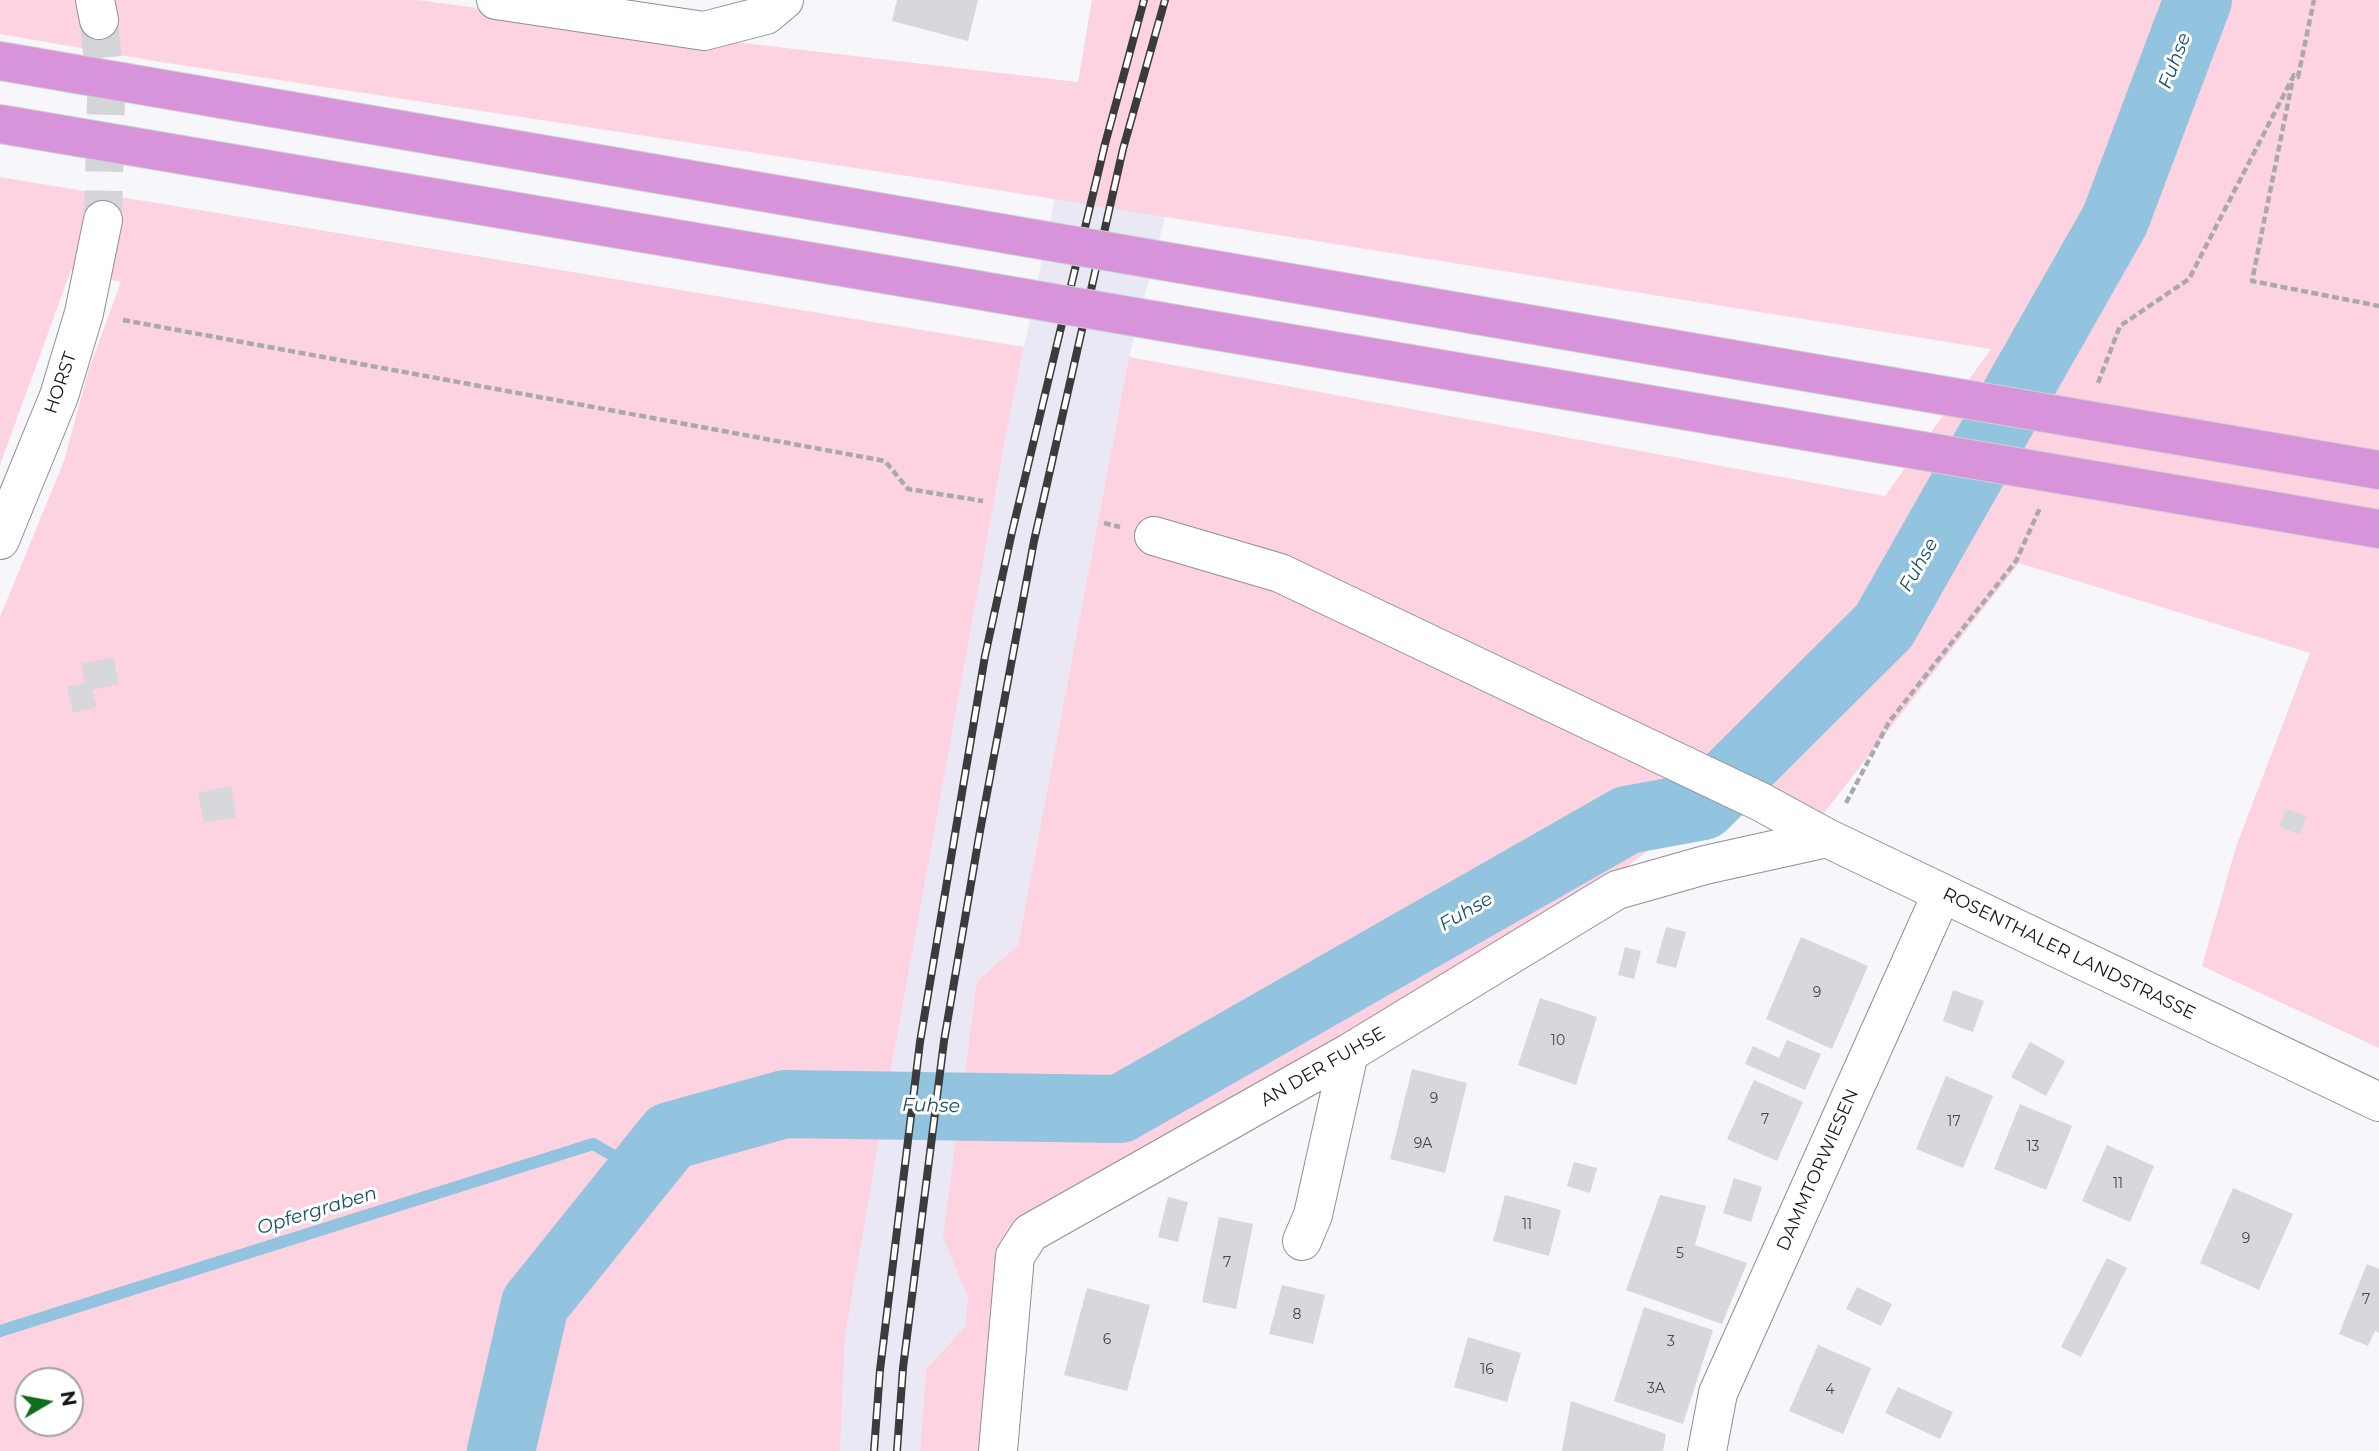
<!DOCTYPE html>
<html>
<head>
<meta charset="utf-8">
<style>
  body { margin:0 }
  #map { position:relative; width:2379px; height:1451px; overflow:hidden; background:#f7f6fa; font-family:Montserrat,sans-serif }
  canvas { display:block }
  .north { position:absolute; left:14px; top:1367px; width:70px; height:70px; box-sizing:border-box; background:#fff; border:2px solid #a2a2a3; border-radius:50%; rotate:80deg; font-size:19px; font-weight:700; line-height:28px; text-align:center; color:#161618 }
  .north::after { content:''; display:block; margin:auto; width:24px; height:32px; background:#106e1b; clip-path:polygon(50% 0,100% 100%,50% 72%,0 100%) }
</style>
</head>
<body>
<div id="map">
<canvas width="2379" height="1451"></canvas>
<div class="north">N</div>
</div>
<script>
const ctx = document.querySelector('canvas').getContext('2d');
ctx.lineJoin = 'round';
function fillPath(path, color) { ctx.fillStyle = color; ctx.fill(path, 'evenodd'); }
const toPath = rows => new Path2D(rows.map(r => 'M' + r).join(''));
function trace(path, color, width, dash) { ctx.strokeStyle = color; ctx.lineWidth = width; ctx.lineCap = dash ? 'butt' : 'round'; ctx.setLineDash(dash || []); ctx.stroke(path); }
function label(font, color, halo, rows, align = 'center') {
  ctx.font = font + ' Montserrat,sans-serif'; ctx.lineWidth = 6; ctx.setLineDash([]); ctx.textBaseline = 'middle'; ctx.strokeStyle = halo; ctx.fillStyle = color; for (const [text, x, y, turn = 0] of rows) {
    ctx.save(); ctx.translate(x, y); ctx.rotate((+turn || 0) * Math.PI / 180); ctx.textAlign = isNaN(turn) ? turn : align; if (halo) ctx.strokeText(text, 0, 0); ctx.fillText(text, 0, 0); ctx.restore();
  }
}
const built = toPath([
  [1092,0,1221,0,1129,357,1018,945,977,981,944,1236,968,1298,965,1327,926,1369,920,1451,840,1451,845,1337,893,1059,1007,430,1079,82]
]);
const green = toPath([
  [0,0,418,0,700,38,1078,82,1092,0,2379,0,2379,1048,2202,966,2236,847,2310,653,2019,563,1820,818,1739,780,1615,876,1006,1235,982,1451,920,1451,926,1369,965,1327,968,1298,943,1237,977,981,1018,945,1129,357,1885,496,1991,349,947,182,161,62,0,34],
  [0,177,1024,347,1007,430,893,1059,845,1337,840,1451,0,1451,0,617,64,461,89,369,121,282,71,270,0,465],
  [28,1381,70,1381,70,1423,28,1423]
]);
const stream = toPath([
  [0,1331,593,1144,641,1171]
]);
const river = toPath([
  [501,1451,535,1304,670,1136,785,1104,1120,1109,1627,820,1703,806,1884,626,2115,220,2198,0]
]);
const building = toPath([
  [897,0,978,0,968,41,892,21],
  [113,657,119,684,92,690,97,707,73,713,67,687,85,683,81,664],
  [231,786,236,817,204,823,198,793],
  [2286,809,2306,816,2300,834,2279,827],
  [1666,927,1686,932,1676,968,1656,963],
  [1801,937,1868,966,1832,1049,1766,1019],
  [1625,947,1641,951,1634,979,1618,975],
  [1953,990,1984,1001,1973,1032,1943,1021],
  [1540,998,1597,1017,1576,1085,1518,1065],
  [1787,1040,1821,1054,1805,1090,1745,1064,1753,1046,1779,1058],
  [2030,1042,2065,1061,2046,1096,2011,1077],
  [1412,1069,1467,1083,1445,1173,1390,1159],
  [1946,1076,1993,1096,1963,1168,1916,1149],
  [1754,1080,1803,1102,1777,1161,1727,1139],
  [2020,1104,2072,1126,2046,1190,1994,1169],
  [2107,1145,2154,1166,2130,1222,2082,1201],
  [1574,1162,1597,1168,1590,1193,1567,1186],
  [1734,1178,1762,1187,1751,1222,1723,1213],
  [2233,1188,2293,1214,2259,1290,2200,1263],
  [1505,1195,1561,1210,1549,1256,1493,1241],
  [1660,1195,1706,1206,1695,1245,1747,1263,1722,1324,1626,1290],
  [1168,1197,1188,1202,1178,1242,1158,1237],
  [1219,1217,1253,1224,1236,1309,1202,1302],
  [2107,1258,2127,1268,2081,1357,2061,1347],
  [2367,1264,2379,1269,2379,1333,2375,1331,2368,1346,2339,1334],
  [1282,1285,1325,1295,1313,1344,1269,1334],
  [1857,1287,1892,1304,1881,1326,1846,1309],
  [1087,1288,1150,1305,1127,1391,1064,1375],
  [1644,1307,1713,1330,1683,1424,1614,1401],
  [1468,1337,1521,1353,1507,1402,1454,1387],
  [1818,1345,1871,1368,1843,1434,1789,1411],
  [1898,1387,1953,1412,1940,1439,1885,1413],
  [1571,1401,1666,1434,1663,1451,1562,1451]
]);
const minorTunnel = toPath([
  [99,20,106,97,103,220]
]);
const path = toPath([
  [2292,83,2252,281,2379,306],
  [123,320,885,461,908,489,983,501],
  [2098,383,2120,326,2189,279,2294,75,2298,77,2314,0],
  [1104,523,1120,527],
  [1846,803,1889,722,2016,561,2040,508]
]);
const minor = toPath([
  [95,0,99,20],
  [496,0,704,31,766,15,784,0],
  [1154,536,1280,573,1761,802,1827,838,2379,1102],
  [0,540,59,396,84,313,103,220],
  [1302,1241,1313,1215,1349,1053],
  [998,1451,1015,1256,1030,1233,1349,1053,1617,890,1705,865,1827,838],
  [1707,1451,1718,1393,1942,893]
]);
const highway = toPath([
  [0,61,954,225],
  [0,124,954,286],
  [1210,269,1783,368],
  [1199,328,1764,424],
  [2116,425,2379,470],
  [2093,480,2379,529]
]);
const rail = toPath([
  [874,1451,880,1370,920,1042,985,656,1012,532,1105,144,1144,0],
  [897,1451,903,1368,944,1041,980,831,1034,541,1123,149,1165,0]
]);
const highwayBridge = toPath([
  [954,225,1210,269],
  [954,286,1199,328],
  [1783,368,2116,425],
  [1764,424,2093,480]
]);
const numberNames = [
  ["9",1817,993],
  ["10",1558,1041],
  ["9",1434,1099],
  ["7",1765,1120],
  ["17",1954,1122],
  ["9A",1423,1144],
  ["13",2033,1147],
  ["11",2118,1184],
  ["11",1527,1225],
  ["9",2246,1239],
  ["5",1680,1254],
  ["7",1227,1263],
  ["7",2366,1300],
  ["8",1297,1315],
  ["6",1107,1340],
  ["3",1671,1342],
  ["16",1487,1370],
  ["3A",1656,1389],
  ["4",1830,1390]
];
const streetNames = [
  ["HORST",61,383,-71],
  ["ROSENTHALER LANDSTRASSE",2069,954,26],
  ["AN DER FUHSE",1323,1067,-30],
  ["DAMMTORWIESEN",1818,1170,-66]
];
const waterNames = [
  ["Fuhse",2175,61,-69],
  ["Fuhse",1919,565,-60],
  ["Fuhse",1466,912,-30],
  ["Fuhse",931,1106,1],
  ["Opfergraben",317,1211,-17]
];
fillPath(built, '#eae8f4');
fillPath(green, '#fdd2e1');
trace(stream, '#92c3df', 12);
trace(river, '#92c3df', 68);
fillPath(building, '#d6d8dc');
trace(minorTunnel, '#d5d4d8', 38, [38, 19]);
trace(minor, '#908f93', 40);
trace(highway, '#d0d0d1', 40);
trace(path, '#a9a9ac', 4.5, [7, 3.5]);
trace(minor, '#fff', 38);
trace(highway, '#d894db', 38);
trace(rail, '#3b3a3d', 8);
trace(rail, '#fff', 5, [16]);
trace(highwayBridge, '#d0d0d1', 40, []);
trace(highwayBridge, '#d894db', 38);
label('14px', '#464649', null, numberNames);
label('18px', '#161618', '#fff', streetNames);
label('italic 19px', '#15506d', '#fff', waterNames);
</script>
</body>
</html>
